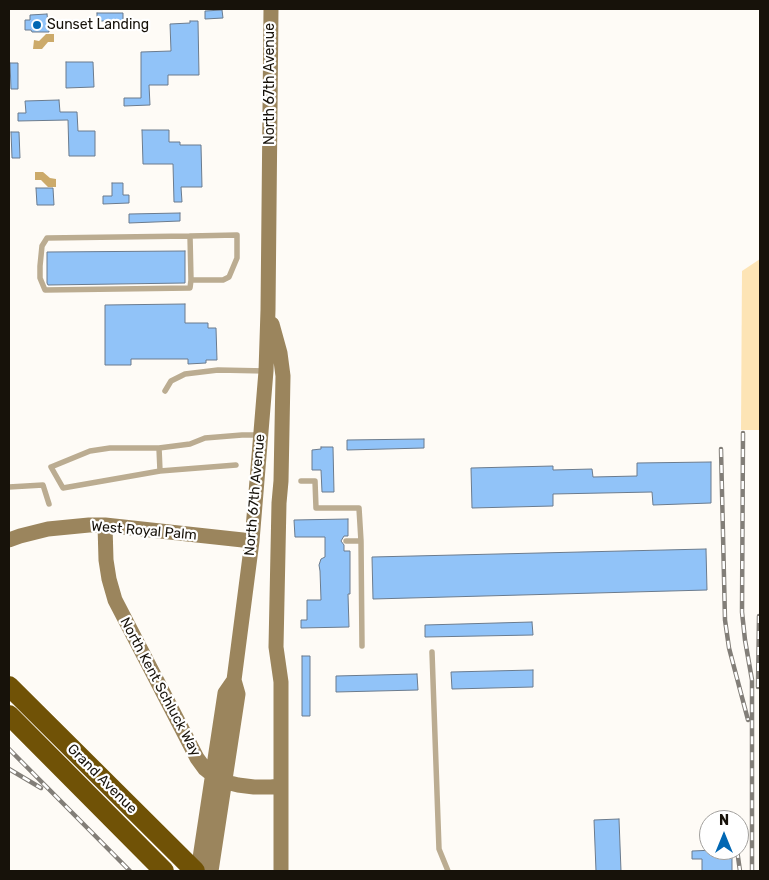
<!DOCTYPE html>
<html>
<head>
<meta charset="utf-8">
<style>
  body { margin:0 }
  #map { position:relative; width:769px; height:880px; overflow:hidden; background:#fefbf6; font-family:Rubik,sans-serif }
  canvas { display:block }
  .frame { position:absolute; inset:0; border:10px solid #17120a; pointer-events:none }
  .north { position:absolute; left:699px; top:810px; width:50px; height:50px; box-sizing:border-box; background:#fff; border:1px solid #a2a09d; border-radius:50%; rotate:0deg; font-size:14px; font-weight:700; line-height:20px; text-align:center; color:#17120a }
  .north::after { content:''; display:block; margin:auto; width:18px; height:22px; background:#0167b3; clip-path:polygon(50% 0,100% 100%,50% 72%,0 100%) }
</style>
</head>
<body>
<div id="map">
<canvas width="769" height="880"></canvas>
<div class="frame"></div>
<div class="north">N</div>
</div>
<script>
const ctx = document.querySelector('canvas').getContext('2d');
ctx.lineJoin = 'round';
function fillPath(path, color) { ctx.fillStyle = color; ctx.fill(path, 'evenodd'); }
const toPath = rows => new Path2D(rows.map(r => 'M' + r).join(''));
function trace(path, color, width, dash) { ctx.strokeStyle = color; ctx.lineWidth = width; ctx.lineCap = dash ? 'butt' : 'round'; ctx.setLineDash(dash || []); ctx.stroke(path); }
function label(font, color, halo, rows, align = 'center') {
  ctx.font = font + ' Rubik,sans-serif'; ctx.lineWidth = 4.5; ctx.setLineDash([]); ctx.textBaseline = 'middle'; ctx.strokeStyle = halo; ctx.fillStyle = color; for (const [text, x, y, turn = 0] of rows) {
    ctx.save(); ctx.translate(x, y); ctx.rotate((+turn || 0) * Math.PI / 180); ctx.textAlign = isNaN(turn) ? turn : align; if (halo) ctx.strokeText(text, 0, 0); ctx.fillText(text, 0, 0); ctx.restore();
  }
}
const green = toPath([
  [760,259,760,430,741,430,742,271]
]);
const water = toPath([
  [46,34,54,34,54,42,48,42,42,49,33,49,34,40,39,41],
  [35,172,43,172,50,178,56,179,56,187,48,187,41,180,35,180]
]);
const building = toPath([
  [222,10,223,18,205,19,205,11,222,10],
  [97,13,123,13,123,21,97,21,97,13],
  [47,14,49,32,32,32,31,30,25,30,25,20,30,20,30,15,47,14],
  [190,21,198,21,199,75,168,75,168,85,149,85,150,105,124,106,124,98,141,98,141,52,171,51,170,24,190,23,190,21],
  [66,62,93,62,94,87,66,88,66,62],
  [10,63,18,63,18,89,11,89,10,63],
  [59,100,60,112,77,112,78,131,95,131,95,156,69,156,68,120,18,121,18,113,26,113,25,101,59,100],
  [142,130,169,130,169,142,180,142,180,145,201,145,202,187,181,187,182,202,174,202,173,164,143,164,142,130],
  [11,132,19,132,20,158,12,158,11,132],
  [112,183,123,183,123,195,129,195,129,203,103,204,103,196,112,196,112,183],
  [36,188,53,188,54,205,37,205,36,188],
  [180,213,180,221,129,223,129,214,180,213],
  [185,251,185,283,48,285,47,283,47,252,185,251],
  [185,304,185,323,208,323,208,328,216,328,217,360,206,360,206,363,188,364,188,359,131,359,131,365,105,365,105,305,185,304],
  [424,439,424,448,347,450,347,440,424,439],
  [321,447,333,447,334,492,322,492,321,470,312,470,312,450,321,449,321,447],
  [711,462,711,503,653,505,652,492,553,494,553,506,472,508,471,468,553,466,553,470,592,469,593,477,637,476,637,463,711,462],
  [348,519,348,536,344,536,341,541,344,545,344,551,350,551,350,594,348,594,349,627,301,628,301,620,307,620,307,600,321,600,320,571,319,565,321,559,325,557,325,537,295,537,294,520,348,519],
  [706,549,707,590,373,599,372,557,706,549],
  [532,622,533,635,425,637,425,625,532,622],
  [302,656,310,656,310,716,302,716,302,656],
  [533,670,533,687,452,689,451,672,533,670],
  [417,674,418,690,336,692,336,676,417,674],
  [619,819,621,871,596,871,594,820,619,819],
  [715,850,732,850,732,871,702,871,702,859,692,859,692,851,715,850]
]);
const lane = toPath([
  [237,235,237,258,229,277,223,280,191,280,190,236,237,235],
  [190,236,47,238,42,246,40,266,40,278,45,290,190,288,191,280],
  [165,391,171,381,185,374,218,370,266,371],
  [159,448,160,471,63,488,51,467,90,451,110,448,159,448,190,444,205,438,242,435,259,435],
  [160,471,236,465],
  [301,481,315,481,316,508,359,508,361,541],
  [9,487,43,485,49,504],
  [346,541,361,541,362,646],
  [432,652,439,849,448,871]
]);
const secondary = toPath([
  [272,324,280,353,283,376,281,481,279,503,276,647,281,682,281,871],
  [105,525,106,560,109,579,115,600,197,758,205,769,215,777,226,782,238,785,254,787,271,787,281,786],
  [9,540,20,536,48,529,89,525,105,525,252,541],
  [198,871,225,693,234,680],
  [211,871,238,694,234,680,252,541,266,371,268,310,271,9]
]);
const highway = toPath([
  [9,686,195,871],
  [9,715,164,871]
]);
const rail = toPath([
  [743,433,742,612,745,640,752,680,752,871],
  [721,449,725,620,729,648,748,720],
  [758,687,759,616],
  [9,749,130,871],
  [9,769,41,788],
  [735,818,735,820],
  [737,850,740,871]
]);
const markers = [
  [37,25,5,"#0167b3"]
];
const poiNames = [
  ["Sunset Landing",47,25]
];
const streetNames = [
  ["North 67th Avenue",270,84,-90],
  ["North 67th Avenue",255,495,-85],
  ["West Royal Palm",144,531,5],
  ["North Kent Schluck Way",160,687,62],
  ["Grand Avenue",102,779,45]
];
fillPath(green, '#fde4b5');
fillPath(water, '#ccaa6a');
fillPath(building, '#91c3f8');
trace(building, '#6b7b8d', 1);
trace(lane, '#bbac91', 5.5);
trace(secondary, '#9b855d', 15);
trace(highway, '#705206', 20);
trace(rail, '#827e78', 4.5);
trace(rail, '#fff', 2.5, [8]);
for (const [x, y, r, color] of markers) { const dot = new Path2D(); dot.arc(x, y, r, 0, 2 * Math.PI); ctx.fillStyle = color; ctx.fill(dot); trace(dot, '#fff', 2); }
label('14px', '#17120a', '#fff', poiNames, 'left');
label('14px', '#17120a', '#fff', streetNames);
</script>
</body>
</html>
